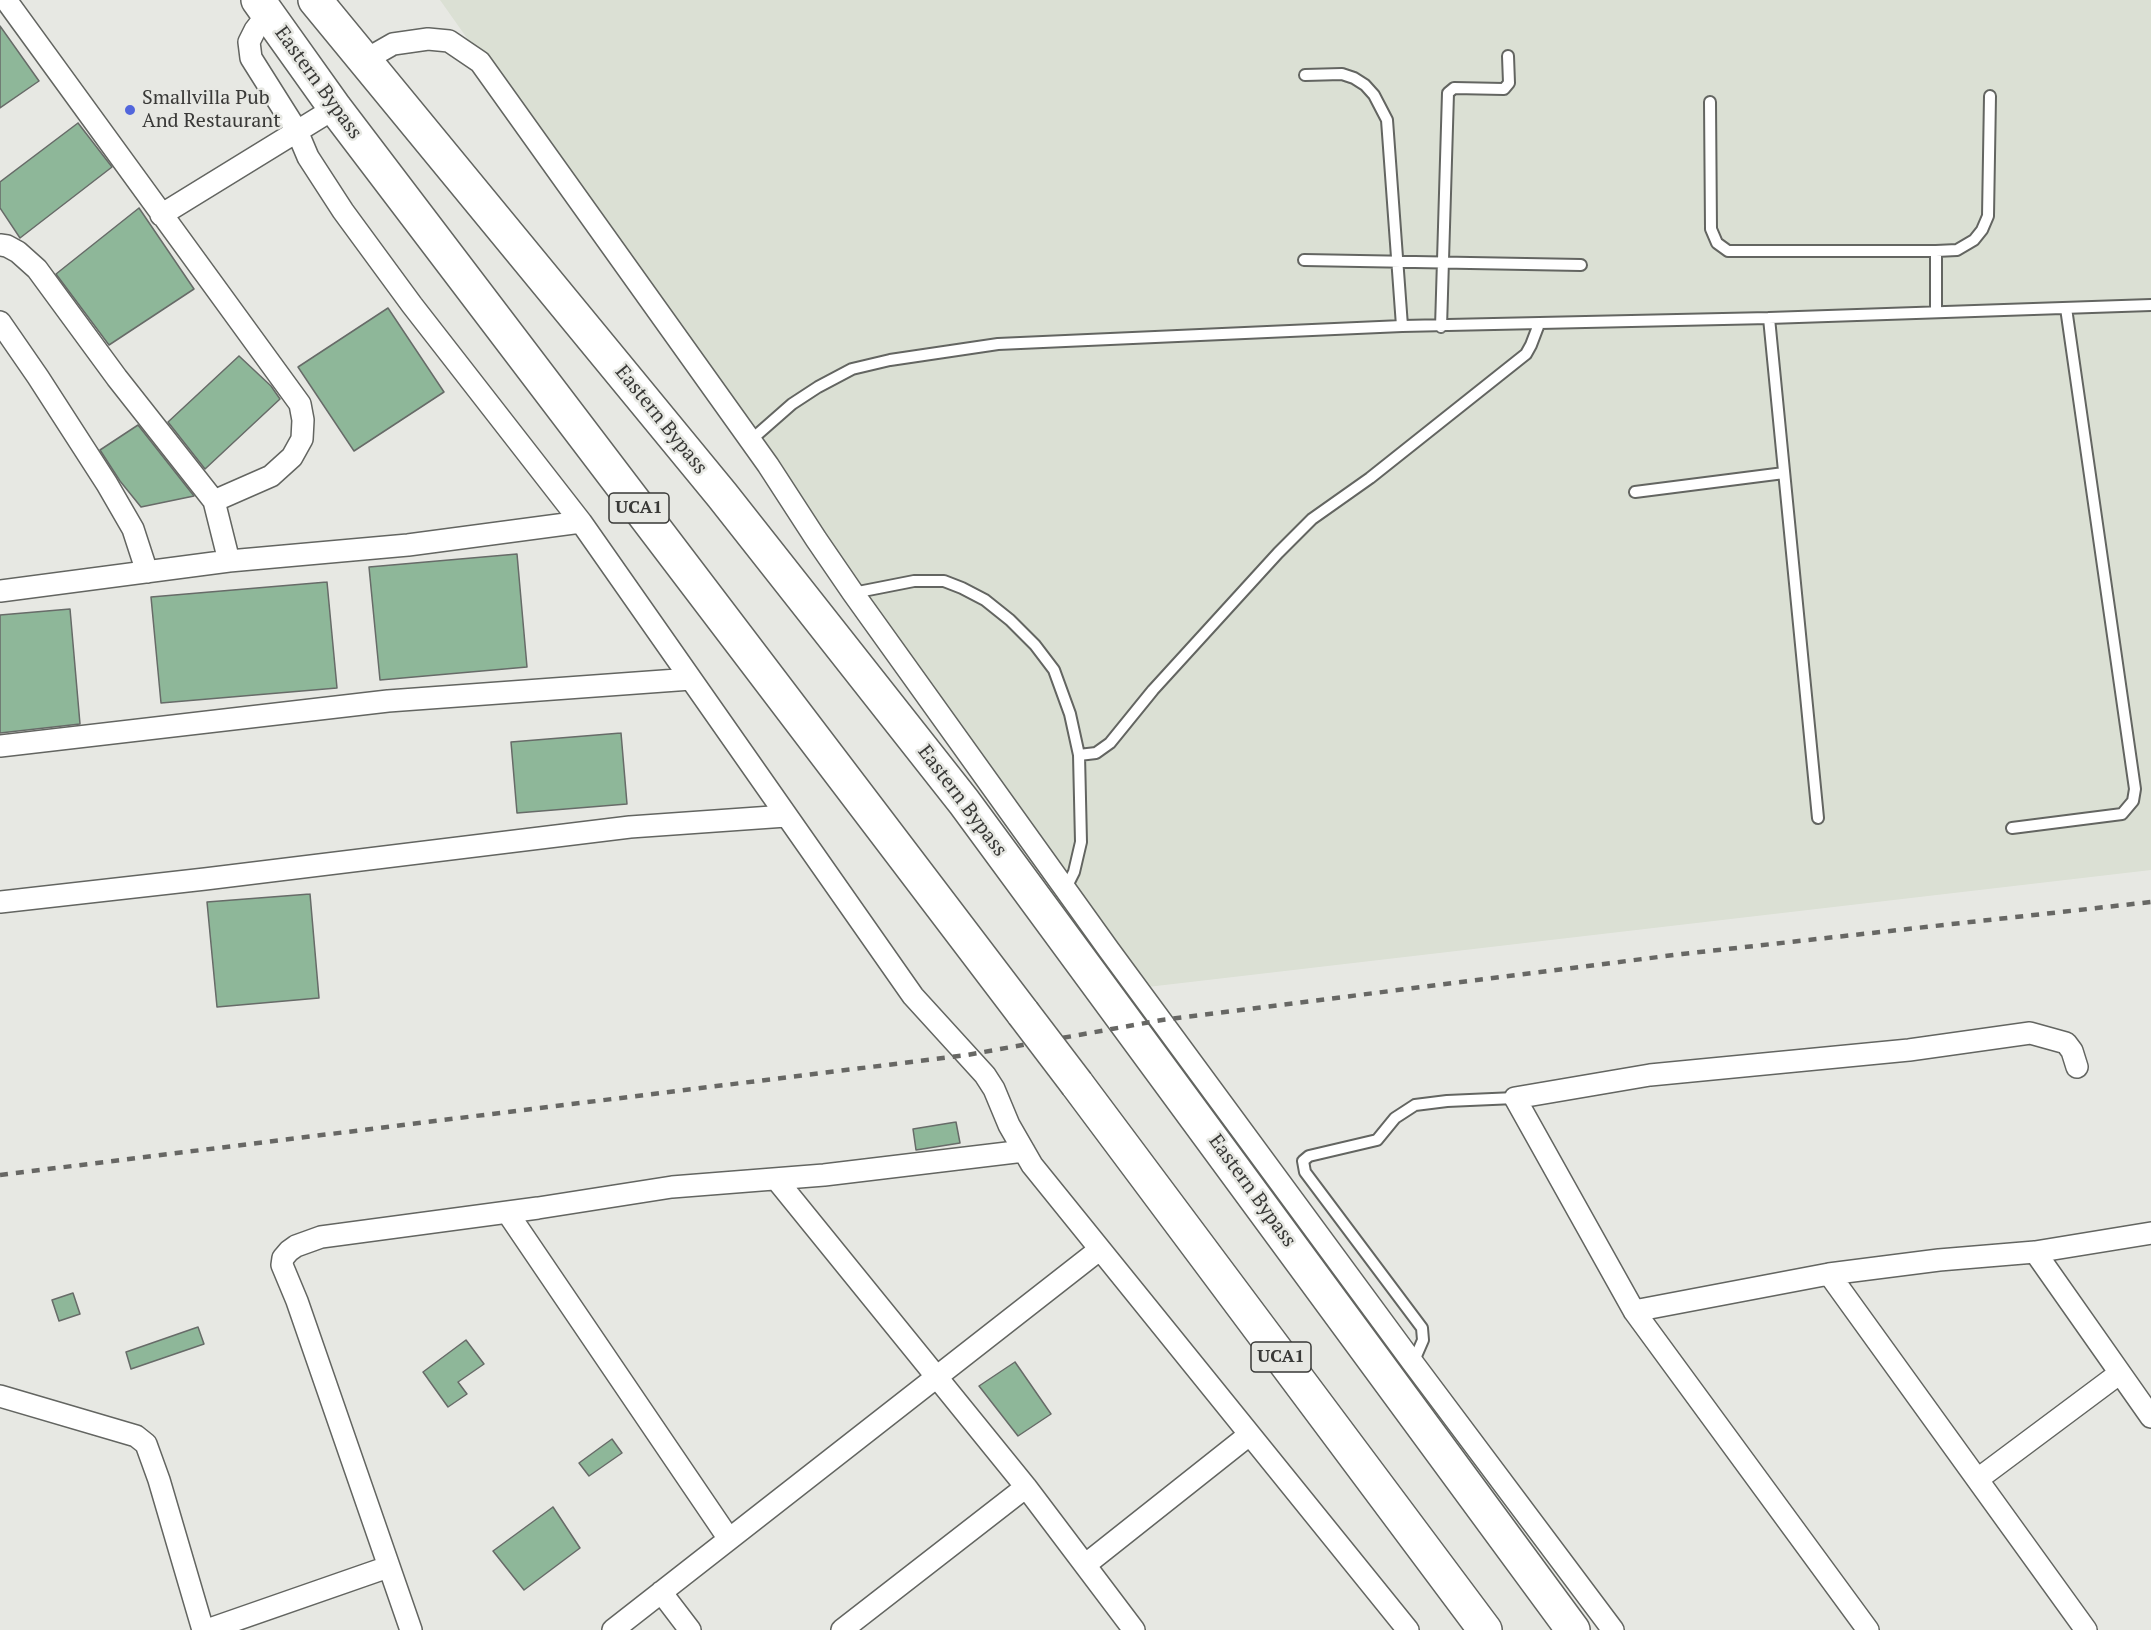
<!DOCTYPE html>
<html>
<head>
<meta charset="utf-8">
<style>
  body { margin:0 }
  canvas { display:block; background:#e7e8e3 }
</style>
</head>
<body>
<canvas width="2151" height="1630"></canvas>
<script>
const ctx = document.querySelector('canvas').getContext('2d');
ctx.lineJoin = 'round';
function fillPath(path, color) { ctx.fillStyle = color; ctx.fill(path, 'evenodd'); }
const toPath = rows => new Path2D(rows.map(r => 'M' + r).join(''));
function trace(path, color, width, dash) { ctx.strokeStyle = color; ctx.lineWidth = width; ctx.lineCap = dash ? 'butt' : 'round'; ctx.setLineDash(dash || []); ctx.stroke(path); }
function label(font, color, halo, rows, align = 'center') {
  ctx.font = font + ' "PT Serif",serif'; ctx.lineWidth = 5; ctx.setLineDash([]); ctx.textBaseline = 'middle'; ctx.strokeStyle = halo; ctx.fillStyle = color; for (const [text, x, y, turn = 0] of rows) {
    ctx.save(); ctx.translate(x, y); ctx.rotate((+turn || 0) * Math.PI / 180); ctx.textAlign = isNaN(turn) ? turn : align; if (halo) ctx.strokeText(text, 0, 0); ctx.fillText(text, 0, 0); ctx.restore();
  }
}
const built = toPath([
  [440,0,2151,0,2151,870,1139,988]
]);
const building = toPath([
  [0,26,39,81,0,108,0,26],
  [78,123,112,167,20,238,0,208,0,182,78,123],
  [139,208,194,289,109,345,56,274,139,208],
  [388,308,444,392,354,451,298,367,388,308],
  [239,356,271,386,280,399,205,469,168,422,239,356],
  [138,425,194,496,141,507,120,481,100,450,138,425],
  [517,554,527,667,380,680,369,567,517,554],
  [327,582,337,688,161,703,151,597,327,582],
  [70,609,80,724,0,733,0,615,70,609],
  [621,733,627,804,517,813,511,742,621,733],
  [310,894,319,998,217,1007,207,902,310,894],
  [956,1122,960,1143,916,1150,913,1129,956,1122],
  [73,1293,80,1314,59,1321,52,1300,73,1293],
  [198,1327,204,1344,131,1369,126,1352,198,1327],
  [466,1340,484,1364,458,1382,467,1394,448,1407,423,1372,466,1340],
  [1015,1362,1051,1414,1018,1436,979,1386,1015,1362],
  [612,1439,622,1453,589,1476,579,1463,612,1439],
  [553,1507,580,1548,524,1590,493,1551,553,1507]
]);
const service = toPath([
  [1305,75,1342,74,1354,78,1365,85,1374,95,1387,120,1402,326],
  [1710,102,1711,229,1717,243,1728,251,1936,251,1957,250,1974,240,1982,230,1988,216,1990,96],
  [1304,260,1581,265],
  [1936,312,1936,251],
  [1769,318,1818,818],
  [1441,327,1448,93,1454,88,1504,89,1509,83,1508,56],
  [751,440,792,404,818,387,852,369,890,360,998,344,1402,326,1769,318,2151,305],
  [1635,492,1784,473],
  [853,593,914,581,944,581,962,588,985,600,1010,620,1035,645,1054,670,1070,714,1079,755,1081,842,1074,872,1066,888],
  [1079,755,1096,753,1110,743,1153,690,1278,553,1312,519,1370,478,1526,354,1531,345,1539,324],
  [2012,828,2122,814,2133,801,2135,789,2066,308],
  [1413,1363,1423,1340,1422,1328,1305,1172,1303,1161,1309,1156,1377,1140,1395,1118,1415,1105,1447,1101,1515,1098]
]);
const minor = toPath([
  [6,0,300,404,303,420,302,439,292,457,271,476,214,501],
  [262,21,255,30,249,42,251,58,297,131,308,157,343,211,412,305,581,522,913,996,985,1075,994,1089,1009,1125,1032,1165,1408,1630],
  [365,60,393,44,428,39,449,41,480,62,768,465,816,539,853,593,1109,950,1413,1363,1613,1630],
  [161,215,335,108],
  [0,245,7,246,18,252,37,269,117,378,214,501,229,561],
  [0,322,38,377,107,484,133,529,147,572],
  [0,591,229,561,408,545,581,522],
  [0,746,388,701,691,679],
  [0,902,205,879,630,827,786,816],
  [776,1179,1026,1487,1134,1630],
  [507,1212,729,1539],
  [2035,1252,2151,1417],
  [1829,1274,1939,1260,2035,1252,2151,1233],
  [1634,1311,1829,1274,2086,1630],
  [0,1396,136,1436,146,1444,159,1480,203,1630],
  [1978,1479,2120,1373],
  [1085,1565,1249,1435],
  [661,1592,690,1630],
  [207,1630,388,1567],
  [411,1630,297,1301,282,1265,283,1258,289,1251,296,1246,321,1237,538,1208,672,1187,824,1175,1024,1151],
  [613,1630,1099,1250],
  [842,1630,1026,1487],
  [1868,1630,1634,1311,1515,1098,1650,1075,1909,1050,2030,1033,2066,1043,2072,1051,2077,1067]
]);
const primary = toPath([
  [258,0,335,108,1023,1013],
  [315,0,722,495,964,802,1573,1630],
  [1077,1084,1485,1630]
]);
const rail = toPath([
  [0,1175,967,1055,1162,1020,1682,954,2151,902]
]);
const primaryBridge = toPath([
  [1023,1013,1077,1084]
]);
const markers = [
  [130,110,6,"#5266dc"]
];
const shields = [
  [639,508,60],
  [1281,1357,60]
];
const shieldNames = [
  ["UCA1",639,508],
  ["UCA1",1281,1357]
];
const streetNames = [
  ["Eastern Bypass",318,83,54],
  ["Eastern Bypass",661,420,51],
  ["Eastern Bypass",962,801,53],
  ["Eastern Bypass",1252,1191,54]
];
const poiNames = [
  ["Smallvilla Pub",142,98],
  ["And Restaurant",142,121]
];
fillPath(built, '#dbe0d4');
fillPath(building, '#8eb799');
trace(building, '#676b68', 1.5);
trace(service, '#636561', 14);
trace(minor, '#636561', 24);
trace(primary, '#636561', 36);
trace(service, '#fff', 10);
trace(minor, '#fff', 21);
trace(primary, '#fff', 33);
trace(rail, '#676764', 4.5, [8, 8]);
trace(primaryBridge, '#636561', 36, []);
trace(primaryBridge, '#fff', 33);
for (const [x, y, r, color] of markers) { const dot = new Path2D(); dot.arc(x, y, r, 0, 2 * Math.PI); ctx.fillStyle = color; ctx.fill(dot); trace(dot, '#e7e8e3', 2); }
for (const [x, y, w] of shields) { const box = new Path2D(); box.roundRect(x - w / 2, y - 15, w, 30, 4.5); ctx.fillStyle = '#e7e8e3'; ctx.fill(box); trace(box, '#393937', 1.5); }
label('bold 18px', '#393937', null, shieldNames);
label('20px', '#393937', '#e7e8e3', streetNames);
label('20px', '#393937', '#e7e8e3', poiNames, 'left');
</script>
</body>
</html>
